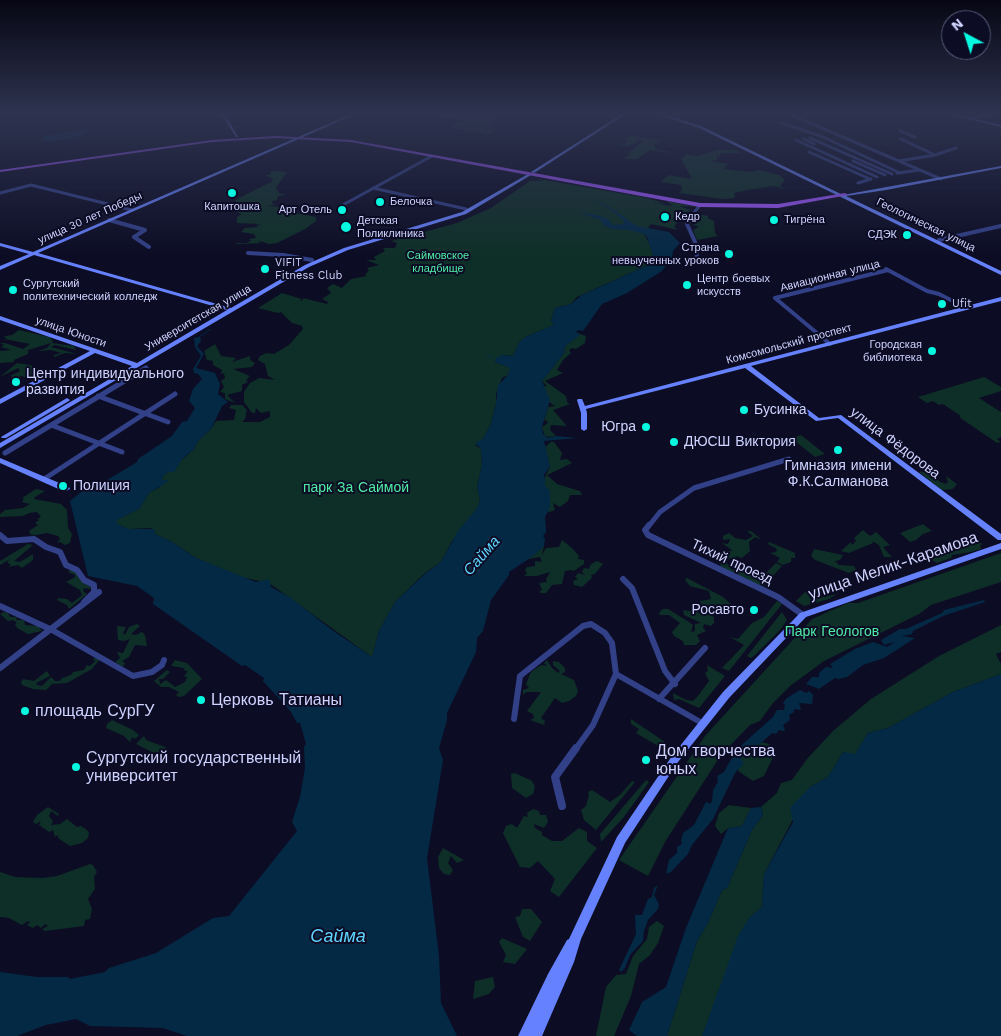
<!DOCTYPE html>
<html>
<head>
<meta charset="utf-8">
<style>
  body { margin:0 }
  #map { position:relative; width:1001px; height:1036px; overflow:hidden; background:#0c0c24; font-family:"Work Sans",sans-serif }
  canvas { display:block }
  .north { position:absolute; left:941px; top:10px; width:50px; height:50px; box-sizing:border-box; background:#0c0c24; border:1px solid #5a5c7c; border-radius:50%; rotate:320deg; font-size:14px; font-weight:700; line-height:20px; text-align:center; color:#cfd3ff }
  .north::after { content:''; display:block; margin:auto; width:18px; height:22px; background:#00fae0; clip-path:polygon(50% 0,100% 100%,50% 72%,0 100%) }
</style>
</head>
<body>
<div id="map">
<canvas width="1001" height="1036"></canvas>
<div class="north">N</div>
</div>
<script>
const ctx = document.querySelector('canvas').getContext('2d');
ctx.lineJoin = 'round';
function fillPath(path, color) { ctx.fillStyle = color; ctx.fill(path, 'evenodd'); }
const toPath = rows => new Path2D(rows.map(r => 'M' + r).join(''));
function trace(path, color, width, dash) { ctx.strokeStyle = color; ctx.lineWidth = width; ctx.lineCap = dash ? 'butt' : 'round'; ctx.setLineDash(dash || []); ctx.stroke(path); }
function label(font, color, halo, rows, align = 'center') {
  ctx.font = font + ' "Work Sans",sans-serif'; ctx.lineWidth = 4; ctx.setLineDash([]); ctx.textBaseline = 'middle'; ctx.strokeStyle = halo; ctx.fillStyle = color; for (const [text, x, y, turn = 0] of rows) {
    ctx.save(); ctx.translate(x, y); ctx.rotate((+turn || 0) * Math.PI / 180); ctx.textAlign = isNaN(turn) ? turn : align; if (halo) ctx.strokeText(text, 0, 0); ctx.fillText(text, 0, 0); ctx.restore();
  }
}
const green = toPath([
  [424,114,486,114,499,120,494,120,495,122,490,128,483,130,501,127,487,135,480,133,449,127,459,122,465,122,463,120],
  [630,135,657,140,661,142,654,144,655,149,680,154,650,150,637,159,626,159,623,158,629,156,628,153,644,141,637,140,634,144,626,146,616,145,625,144,627,141,625,138,629,137],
  [718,150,735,150,742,153,721,153,720,157,717,155,717,160,709,161,729,164,723,169,752,172,759,170,779,175,785,180,780,186,785,189,774,186,747,190,734,193,735,198,723,199,679,193,682,190,681,185,661,182,668,175,692,179,681,159,687,154,697,156],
  [274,171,287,172,276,187,279,193,286,195,278,196,277,200,272,201,273,204,277,205,265,206,282,207,295,213,316,217,316,221,305,229,277,243,269,244,260,241,258,242,262,243,237,244,235,243,246,243,251,241,249,239,256,238,254,234,241,232,245,228,258,227,256,225,262,224,237,223,237,217,242,214,234,211,240,210,242,205,229,203,236,202,235,200,271,182,273,179,265,175,271,175,270,172],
  [533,178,647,198,666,204,654,203,665,205,673,206,666,201,698,207,679,206,691,210,671,220,679,219,674,227,678,230,651,224,644,234,650,245,655,262,577,297,571,304,555,308,551,321,554,325,525,337,519,343,513,356,502,355,495,362,511,368,508,375,502,378,496,394,496,403,491,424,483,439,475,445,481,449,482,465,477,487,480,499,478,507,452,541,441,562,425,573,395,602,379,631,372,657,269,583,241,577,196,558,172,542,155,534,154,530,151,528,128,529,117,524,116,520,139,509,149,493,160,487,163,480,162,477,194,449,198,441,211,429,216,421,234,420,236,410,229,408,231,405,242,405,247,410,245,419,242,422,260,422,270,417,270,411,261,413,256,408,255,413,252,413,244,402,244,392,250,383,259,378,275,380,268,376,265,364,258,360,260,356,267,353,274,354,289,345,303,329,302,326,292,323,281,312,278,313,258,308,282,293,302,299,299,301,303,300,303,298,327,304,328,302,322,299,331,293,327,288,333,284,342,288,351,279,367,276,365,275,369,270,367,268,379,265,366,260,376,260,374,257,385,251,383,248,395,248,397,243,391,241,457,223,491,208,530,181,545,181],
  [694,213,708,216,708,218,714,221,715,233,718,236,697,240,693,230,699,227,690,223],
  [19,330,49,337,53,341,52,343,74,346,76,350,55,345,51,347,77,354,65,353,54,357,54,355,61,353,51,350,38,351,47,348,51,343,28,350,28,354,14,360,14,362,0,363,0,351,11,350,1,347,4,345,0,343,5,343,23,349,30,344,4,339,7,338,4,337,5,336,12,335],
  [580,334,586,336,585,343,576,349,572,348,569,350,571,353,563,360,557,370,563,373,545,381,566,396,567,402,570,404,553,410,567,426,551,425,550,430,556,436,545,437,542,427,548,423,546,420,544,421,548,407,555,406,549,402,543,386,547,386,542,381,564,353,565,346],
  [215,344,221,356,236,358,232,362,250,356,250,360,255,363,252,367,233,369,250,376,246,380,248,382,242,385,242,391,227,395,235,403,225,399,225,393,220,392,224,387,221,381,225,378,224,373,221,374,222,370,213,365,213,361,207,360,204,351],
  [17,363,30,365,46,372,30,380,22,376,15,378,10,376,20,371,18,368,0,377],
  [984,377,1001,387,1001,391,979,398,1001,412,1001,437,997,439,1001,442,997,443,959,417,961,416,943,404,939,405,933,401,927,403,918,397],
  [801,435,825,454,815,457,791,438],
  [551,442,554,442,562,453,560,460,567,459,572,463,547,475,557,484,580,491,582,495,570,495,568,501,560,507,553,503,555,510,550,512,548,512,550,500,543,482,550,466,545,447],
  [935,470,934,476,940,482,946,484,948,482,946,476,957,484,953,489,942,490,919,472],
  [36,489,45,491,35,497,34,499,61,504,67,510,68,528,72,534,70,543,65,545,60,542,57,543,60,539,58,536,47,533,31,536,35,534,31,535,29,531,38,525,35,523,39,520,37,519,41,517,37,512,29,513,23,516,0,517,0,514,5,510,23,508,30,504,22,502,24,498,22,498],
  [923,524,932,531,923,534,916,540,910,542,900,533],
  [863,530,870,536,876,532,890,545,883,547,892,557,884,557,879,545,872,541,873,543,849,553,841,551,851,542,852,545,856,541,854,538],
  [747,531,751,531,762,540,755,537,749,542,750,551,742,558,735,556,737,559,730,558,726,562,732,570,734,569,732,564,759,580,776,563,782,566,763,587,720,567,722,558,728,554,722,551,733,551,722,543,728,544,730,539,723,540,723,536,729,533,735,538,746,540,753,536],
  [562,540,573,549,579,556,578,559,584,560,584,564,574,571,570,570,565,571,562,584,552,585,546,593,541,593,539,592,542,590,539,583,547,582,546,579,550,572,537,576,524,576,527,573,525,570,527,567,535,566,535,561,542,562,540,557,528,559,544,546,542,555,546,548,559,547],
  [769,542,795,553,795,558,791,558,791,562,783,565,777,562,780,558,770,553,776,552,777,549,768,544],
  [978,542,983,544,980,545,981,549,971,552,952,555,951,558,937,563,928,558,956,550,963,544],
  [28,544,33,545,14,561,20,562,33,554,33,560,22,568,18,565,8,567,11,565,7,562,10,559,0,565,0,561],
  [814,549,843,555,840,560,835,561,839,565,854,566,856,570,849,573,815,560,811,556],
  [1001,553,1001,582,931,605,919,614,824,661,790,686,773,703,760,721,750,725,721,755,665,842,648,876,619,860,705,736,812,619,848,603,858,603],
  [597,561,603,564,595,574,591,575,592,578,582,587,574,585,573,581,578,579,575,577,578,573,585,575,582,572,584,568,589,569,591,564],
  [70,570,74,571,85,584,91,587,90,589,84,588,83,591,87,594,69,609,67,605,57,600,58,598,67,599,72,603,82,595,80,590,66,582,75,577,75,575,68,572],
  [687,578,723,597,731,604,727,609,728,612,721,615,701,605,700,601,711,599,709,591,690,586,685,580],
  [806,591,812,594,809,598,814,599,837,594,829,599,804,606,796,601],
  [777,601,782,604,729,671,722,668,744,645,730,637,738,639,752,623,764,617],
  [663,609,668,609,689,622,693,625,691,632,695,631,695,624,701,623,684,615,683,610,707,614,714,617,714,623,711,626,704,624,703,628,706,631,697,635,700,641,696,645,684,645,683,641,674,636,672,632,680,623,669,615,660,615,659,613],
  [4,612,8,613,10,617,17,617,16,620,24,620,25,625,38,626,42,631,28,634,17,628,15,624,17,623,13,620,8,621,0,614],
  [782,612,787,620,780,630,754,656,751,658,747,656],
  [137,624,140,626,131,634,136,635,142,632,145,635,147,646,135,645,129,657,122,661,125,663,123,667,116,663,116,661,120,658,117,652,123,653,130,639,124,641,118,640,117,626,126,627,123,633,125,635,129,627],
  [1001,625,1001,652,996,654,1001,664,1001,674,953,692,888,728,868,733,855,755,843,752,828,777,810,787,764,874,762,907,749,918,702,1036,667,1036,697,941,708,923,722,890,727,888,752,830,763,815,761,807,777,793,781,783,792,780,807,759,833,731,871,699,939,656],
  [94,658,100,659,92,669,67,683,52,684,46,690,33,689,22,685,21,682,23,679,34,681,47,671,50,676,36,683,37,685,42,686,51,677,55,681,60,681,62,678,71,675,73,672,84,670,87,665,90,666,95,661,93,659],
  [175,660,187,663,202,679,184,696,179,697,176,695,179,692,169,687,161,687,154,681,167,670,170,672,163,679,159,679,160,684,166,680,175,687,185,682,187,677,184,676,188,671,185,671,184,668,171,666],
  [547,660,552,668,558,673,560,671,553,665,553,661,559,662,565,668,565,672,561,674,574,680,578,691,576,696,569,701,562,703,555,698,541,718,545,721,544,725,530,720,534,718,533,714,527,711,541,692,526,692,523,695,523,690,529,688,526,684,531,672,541,665,547,666,544,663],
  [707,665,725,676,699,708,679,699,674,700,673,693,686,700,693,701,698,696,709,681,705,673,708,671],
  [631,719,665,742,667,746,663,749,636,733,639,729,631,724],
  [112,720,133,730,139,735,135,739,133,737,130,740,132,742,129,741,124,736,106,728,107,724],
  [144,736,146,740,165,747,168,751,166,754,169,756,162,759,158,753,152,752,136,744],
  [762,742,769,744,773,757,764,776,753,781,738,771,740,759,744,749],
  [515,773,532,781,535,787,533,794,526,798,512,788,511,774],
  [646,780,649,782,624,817,601,842,600,834],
  [632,781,635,782,596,830,584,820,581,810,586,806,589,795,588,792,592,790,610,802,620,795],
  [729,805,751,808,742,826,728,828,721,834,715,826,719,813],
  [48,807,59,814,58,816,51,811,49,816,53,821,51,825,60,824,67,819,77,827,81,826,87,830,89,833,88,838,82,843,70,846,58,838,58,835,55,837,53,830,49,832,39,825,41,821,36,824,33,822,37,815],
  [533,809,539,811,540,815,546,815,548,822,544,828,534,824,535,828,542,832,542,835,552,841,562,841,579,828,587,832,587,841,597,848,559,897,550,891,555,879,538,861,530,868,520,867,503,833,506,826,512,824,517,828,524,816,528,817,527,813],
  [443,848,464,860,457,863,451,856,448,863,453,870,450,875,444,874,439,868,438,857],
  [90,864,93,865,97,872,94,877,95,889,88,899,92,909,90,919,85,920,84,926,45,931,42,929,48,926,45,924,41,928,37,925,33,928,27,925,30,922,28,921,22,925,9,918,0,917,0,872,15,877,43,878,57,876],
  [522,909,531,909,542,922,530,941,523,937,515,917,520,916],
  [657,921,664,926,658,943,650,955,639,964,631,996,614,1036,596,1036,606,987,616,975,626,974,633,956,647,939,649,927],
  [502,938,527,949,515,964,503,962,506,955,499,942],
  [493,977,495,987,489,994,473,999,475,981]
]);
const water = toPath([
  [87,129,88,132,81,136,54,141,46,141,44,139,44,136,51,135],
  [591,198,608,206,637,226,669,232,680,243,673,251,672,258,662,271,627,293,602,304,583,331,578,330,576,332,580,334,579,336,565,346,564,353,542,381,550,400,542,427,543,434,547,438,556,436,577,438,544,441,550,466,544,475,546,483,543,483,550,491,550,508,545,517,546,532,543,536,545,539,544,546,533,556,509,572,509,575,491,600,483,631,477,638,476,652,447,713,447,720,439,748,443,760,427,858,439,956,441,1003,457,1036,187,1036,163,1028,90,1026,76,1019,46,1025,17,1036,0,1036,0,972,37,977,68,977,70,979,105,972,109,968,156,953,213,918,229,916,297,831,292,822,300,797,305,768,304,747,306,744,300,723,297,723,291,712,263,681,264,678,245,665,242,666,153,604,154,598,137,586,88,576,70,501,86,488,99,485,137,462,138,459,172,436,182,422,187,421,195,408,189,401,193,389,202,379,198,374,194,373,193,369,201,356,195,347,194,338,200,337,201,341,197,346,204,354,196,368,215,373,220,384,218,394,228,402,222,406,211,429,198,441,194,449,183,458,174,472,168,472,162,477,163,480,168,480,166,483,149,493,139,509,117,520,117,524,128,529,154,529,155,534,172,542,196,558,256,582,269,579,271,587,291,598,332,630,372,657,379,631,395,602,426,573,441,562,458,531,478,507,480,499,477,487,482,465,481,449,475,443,483,439,491,424,496,403,498,385,508,375,510,368,495,362,496,358,502,355,513,356,519,343,525,337,554,325,551,321,555,308,571,304,582,295,655,262,647,237,644,234,629,230,612,229,603,225,601,220,578,212,597,215,608,219,613,225,624,224,623,220,610,209],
  [984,600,985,602,943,616,913,631,912,634,902,636,915,638,884,658,863,665,847,677,839,679,835,678,819,689,806,684,812,677,819,677,819,673,826,667,833,668,830,664,855,649,873,642,887,647,895,642,884,645,881,640,900,629,906,629,942,613,944,610],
  [1001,674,1001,1036,702,1036,738,936,749,918,762,907,764,874,793,822,790,808,810,787,828,777,843,752,855,754,868,733,888,728,953,692],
  [800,690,806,693,809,691,813,695,812,704,799,703,801,710,794,709,794,712,789,715,790,720,783,725,785,730,783,731,779,730,776,734,772,733,760,744,750,746,749,750,744,749,742,753,745,756,740,759,744,763,735,773,713,819,692,845,688,854,671,872,666,874,669,860,677,853,677,847,682,844,681,841,683,833,694,825,706,802,710,804,712,801,713,790,718,782,717,776,724,772,736,750,773,717,777,710,784,710,785,705,783,703,787,698],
  [761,807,763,815,752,830,727,888,722,890,708,923,697,941,667,1036,637,1036,629,1030,642,1002,666,987,686,928,728,828,742,826,751,808],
  [658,885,654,895,659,904,658,909,648,920,644,931,643,941,630,955,625,968,621,972,619,970,636,934,635,915,642,915,648,899,652,897,654,888]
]);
const stream = toPath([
  [199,337,211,329],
  [487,356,492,357]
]);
const streetFar4 = toPath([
  [789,114,941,179],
  [974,118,991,114],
  [782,123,823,137,900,173],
  [900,131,915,137],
  [810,138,892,174],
  [804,139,814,144],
  [901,139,933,154],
  [796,140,877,177],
  [809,152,870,179],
  [853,161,885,175],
  [899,161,935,155,956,148],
  [897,173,920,170],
  [858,183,871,179],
  [373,188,466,209],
  [0,193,31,185,132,210],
  [341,206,432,156],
  [689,219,700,205]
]);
const streetFar3 = toPath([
  [689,218,687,224,695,242,697,257],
  [109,220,145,230,134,237,149,247],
  [939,240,1001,226],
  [248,253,283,255,312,260],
  [886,269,927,291,939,294,966,308],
  [775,298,888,270],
  [775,298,830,344]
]);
const streetFar2 = toPath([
  [98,396,168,422],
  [51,425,122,452],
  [5,453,146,368],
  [44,479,175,394],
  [648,527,660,512,694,488,789,459]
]);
const streetFar1 = toPath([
  [649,525,645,530,648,535,778,597,803,615],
  [0,535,7,541,34,539,46,547,60,552,66,565,77,570,84,580,94,585,94,592,84,602],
  [623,579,632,588,665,671,675,684],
  [0,606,52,630,133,676,152,672,162,665,164,660],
  [0,668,99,592],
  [616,674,702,723],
  [659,699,705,648],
  [514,719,520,676,583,626,591,624,605,633,612,643,616,674,593,725,575,750]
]);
const street = toPath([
  [562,806,555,777,576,748]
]);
const secondary = toPath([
  [221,114,225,114,238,137,236,137,221,114],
  [351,114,356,114,38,253,231,308,305,265,344,248,462,212,528,174,531,175,466,214,348,250,309,267,0,448,0,443,132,366,95,353,0,404,0,399,90,351,0,320,0,316,137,363,227,310,34,255,0,270,0,266,29,254,0,246,0,243,33,252,351,114],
  [622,114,626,114,534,173,531,172,622,114],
  [657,114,663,114,701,126,843,195,1001,166,1001,168,886,190,846,196,1001,271,1001,275,699,128,657,114],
  [948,114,954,114,1001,125,1001,127,948,114],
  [1001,297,1001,301,751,366,819,418,841,415,1001,534,1001,540,998,540,838,418,816,421,745,368,586,409,587,413,587,429,584,431,581,429,581,413,577,400,578,399,582,399,585,406,1001,297],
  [67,398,70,400,69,401,6,438,2,438,1,437,67,398],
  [0,458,69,487,70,489,66,491,63,491,0,463,0,458],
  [1001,543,1001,549,806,617,729,698,678,762,625,843,581,939,574,962,542,1036,518,1036,548,974,567,940,569,939,617,837,672,756,723,692,800,613,1001,543]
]);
const primary = toPath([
  [276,136,351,140,700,203,778,204,845,193,848,195,778,208,700,207,351,142,276,138,212,142,0,172,0,170,212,140,276,136]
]);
const markers = [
  [232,193,5,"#00fae0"],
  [380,202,5,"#00fae0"],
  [342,210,5,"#00fae0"],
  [665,217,5,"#00fae0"],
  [774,220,5,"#00fae0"],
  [346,227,6,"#00fae0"],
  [907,235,5,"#00fae0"],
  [729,254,5,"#00fae0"],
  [265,269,5,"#00fae0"],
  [687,285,5,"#00fae0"],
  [13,290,5,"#00fae0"],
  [942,304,5,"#00fae0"],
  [932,351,5,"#00fae0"],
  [16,382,5,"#00fae0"],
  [744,410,5,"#00fae0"],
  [646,427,5,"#00fae0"],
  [674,442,5,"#00fae0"],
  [838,450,5,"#00fae0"],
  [63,486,5,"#00fae0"],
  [754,610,5,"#00fae0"],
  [201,700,5,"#00fae0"],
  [25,711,5,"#00fae0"],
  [646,760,5,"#00fae0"],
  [76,767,5,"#00fae0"]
];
const farPoinames = [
  ["Белочка",390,202],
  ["Капитошка",232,207,"center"],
  ["Арт Отель",332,210,"right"],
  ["Кедр",675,217],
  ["Тигрёна",784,220],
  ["Детская",357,221],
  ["Поликлиника",357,234],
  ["СДЭК",897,235,"right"],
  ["Страна",719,248,"right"],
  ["невыученных уроков",719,261,"right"],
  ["VIFIT",275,263],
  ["Fitness Club",275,276],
  ["Центр боевых",697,279],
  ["искусств",697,292],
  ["Сургутский",23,284],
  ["политехнический колледж",23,297],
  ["Ufit",952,304],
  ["Городская",922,345,"right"],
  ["библиотека",922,358,"right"]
];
const farStreetnames = [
  ["улица 30 лет Победы",90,218,-24],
  ["Геологическая улица",926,225,26],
  ["Авиационная улица",830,276,-14],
  ["Университетская улица",198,318,-30],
  ["улица Юности",71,332,19],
  ["Комсомольский проспект",789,344,-15]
];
const farParknames = [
  ["Саймовское",438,256],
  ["кладбище",438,269]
];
const poiNames = [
  ["Центр индивидуального",26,374],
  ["развития",26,390],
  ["Бусинка",754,410],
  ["Югра",636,427,"right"],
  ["ДЮСШ Виктория",684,442],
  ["Гимназия имени",838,466,"center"],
  ["Ф.К.Салманова",838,482,"center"],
  ["Полиция",73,486],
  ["Росавто",744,610,"right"]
];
const streetNames = [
  ["улица Фёдорова",895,443,37],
  ["Тихий проезд",732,562,25]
];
const parkNames = [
  ["парк За Саймой",356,488],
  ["Парк Геологов",832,632]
];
const waterNames = [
  ["Сайма",482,556,-49]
];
const nearStreetnames = [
  ["улица Мелик-Карамова",893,566,-19]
];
const nearPoinames = [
  ["Церковь Татианы",211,700],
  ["площадь СурГУ",35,711],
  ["Дом творчества",656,751],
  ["юных",656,769],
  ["Сургутский государственный",86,758],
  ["университет",86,776]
];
const nearWaternames = [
  ["Сайма",338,937]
];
fillPath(green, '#0e2f27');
fillPath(water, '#042945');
trace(stream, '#042945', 1);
trace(streetFar4, '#324088', 3);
trace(streetFar3, '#324088', 4);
trace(streetFar2, '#324088', 5);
trace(streetFar1, '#324088', 6);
trace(street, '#324088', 8);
fillPath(secondary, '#6681ff');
fillPath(primary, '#9d56ff');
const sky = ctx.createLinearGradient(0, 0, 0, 259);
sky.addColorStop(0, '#070714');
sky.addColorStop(0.44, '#2e3450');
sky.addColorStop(1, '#2e345000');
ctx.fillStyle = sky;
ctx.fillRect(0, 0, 1001, 259);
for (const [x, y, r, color] of markers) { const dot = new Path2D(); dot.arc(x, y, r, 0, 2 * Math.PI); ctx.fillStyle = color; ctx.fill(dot); trace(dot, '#0c0c24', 2); }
label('11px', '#cfd3ff', '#0c0c24', farPoinames, 'left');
label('11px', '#cfd3ff', '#0c0c24', farStreetnames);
label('11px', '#4feca4', '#0c0c24', farParknames);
label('14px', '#cfd3ff', '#0c0c24', poiNames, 'left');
label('14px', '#cfd3ff', '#0c0c24', streetNames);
label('14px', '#4feca4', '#0c0c24', parkNames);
label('italic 15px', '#5dd5ff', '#0c0c24', waterNames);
label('16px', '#cfd3ff', '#0c0c24', nearStreetnames);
label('16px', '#cfd3ff', '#0c0c24', nearPoinames, 'left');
label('italic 18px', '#5dd5ff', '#0c0c24', nearWaternames);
</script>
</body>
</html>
